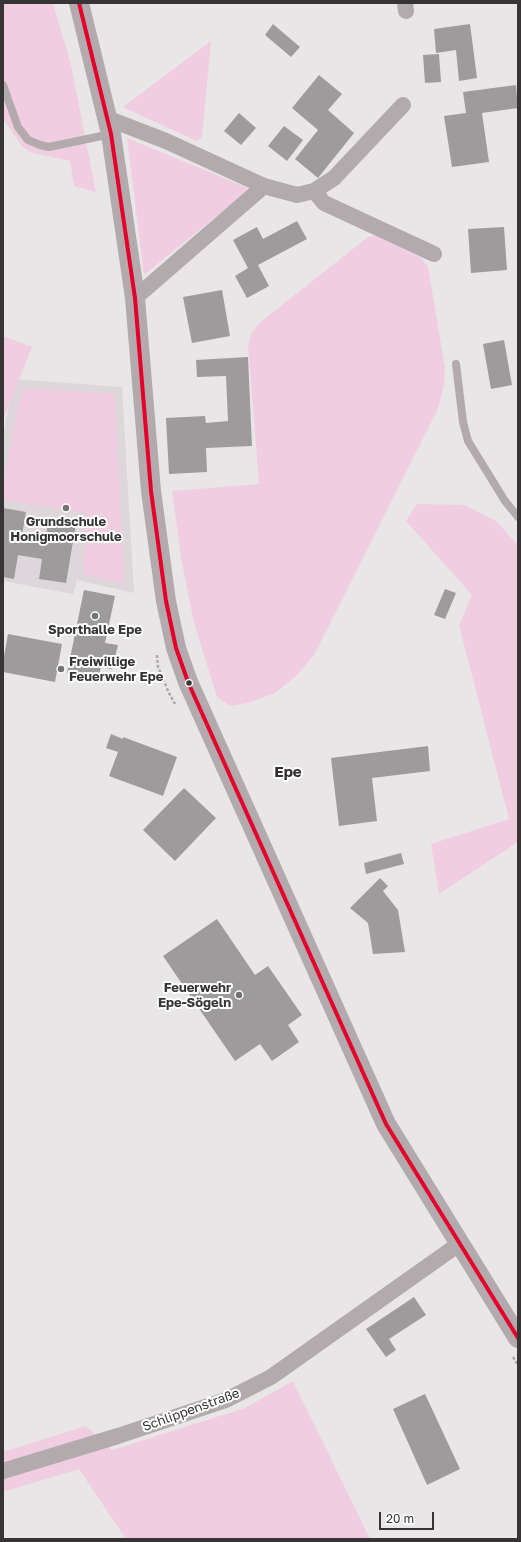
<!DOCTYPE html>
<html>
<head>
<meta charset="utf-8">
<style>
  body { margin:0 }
  #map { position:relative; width:521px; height:1542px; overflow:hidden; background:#e9e6e8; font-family:"Golos Text",sans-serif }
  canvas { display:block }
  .frame { position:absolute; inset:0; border:4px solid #363435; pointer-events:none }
  .scale { position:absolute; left:379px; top:1512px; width:55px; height:18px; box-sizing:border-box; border:2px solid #363435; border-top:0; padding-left:5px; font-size:12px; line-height:14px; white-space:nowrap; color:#363435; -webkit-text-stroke:3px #fff; paint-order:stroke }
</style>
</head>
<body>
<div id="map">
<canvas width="521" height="1542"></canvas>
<div class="frame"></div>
<div class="scale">20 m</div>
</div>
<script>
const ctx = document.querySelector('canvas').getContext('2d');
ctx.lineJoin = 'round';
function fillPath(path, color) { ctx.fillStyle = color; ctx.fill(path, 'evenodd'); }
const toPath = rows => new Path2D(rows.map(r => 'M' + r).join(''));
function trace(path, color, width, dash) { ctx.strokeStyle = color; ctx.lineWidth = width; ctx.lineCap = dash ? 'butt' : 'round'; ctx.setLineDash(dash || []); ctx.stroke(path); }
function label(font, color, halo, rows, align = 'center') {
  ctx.font = font + ' "Golos Text",sans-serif'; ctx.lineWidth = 4; ctx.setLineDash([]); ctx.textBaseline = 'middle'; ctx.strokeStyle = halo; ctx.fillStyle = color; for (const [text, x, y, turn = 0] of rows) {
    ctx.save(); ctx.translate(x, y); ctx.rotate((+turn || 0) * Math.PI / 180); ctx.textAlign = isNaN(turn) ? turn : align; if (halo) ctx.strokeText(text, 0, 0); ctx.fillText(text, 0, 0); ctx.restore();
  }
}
const built = toPath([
  [14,379,122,387,134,593,77,580,73,594,3,581,3,436]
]);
const green = toPath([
  [3,3,53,3,71,65,96,192,74,186,70,161,29,152,21,145,3,119],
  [211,41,202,137,196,141,123,107],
  [127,138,248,188,247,191,144,275],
  [376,236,420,257,428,267,445,368,444,384,438,409,314,655,296,676,275,693,248,703,230,706,217,697,194,623,181,558,172,491,259,484,248,345,251,334,258,324,368,237],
  [3,336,32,347,3,420],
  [22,388,115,394,124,584,83,574,86,513,3,500,3,484],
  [417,504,465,505,496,521,518,545,518,842,439,894,431,844,509,819,459,625,472,595,406,521],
  [293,1381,370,1539,126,1539,79,1469,3,1492,3,1452,86,1426,112,1450,245,1408]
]);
const building = toPath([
  [273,24,300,47,291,57,265,35],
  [470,24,477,78,459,81,456,50,436,53,434,29],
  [439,54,441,82,425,83,423,55],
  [319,75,342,94,328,110,354,133,318,178,295,159,318,130,292,108],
  [516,85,518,108,482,113,489,162,452,167,444,116,466,113,463,92],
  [239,113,256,128,241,145,224,131],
  [284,126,303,140,287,161,268,146],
  [297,221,307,239,258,265,269,286,247,298,235,276,248,268,233,240,257,227,263,239],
  [504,227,507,270,471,273,468,229],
  [222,290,230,336,192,343,183,297],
  [504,340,512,385,491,389,483,344],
  [248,357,252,446,206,448,207,472,169,474,166,418,205,416,206,423,228,421,226,376,197,377,196,360],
  [3,508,26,512,22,535,45,539,49,519,76,524,66,583,39,579,42,559,18,555,14,579,3,577],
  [445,589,456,593,445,619,434,615],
  [84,590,115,596,105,643,118,645,112,669,101,667,98,679,67,673],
  [8,634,62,644,55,682,3,672,3,662],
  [111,734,123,739,123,737,177,757,163,796,109,776,118,752,106,748],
  [428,746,430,771,372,778,377,821,339,826,331,758],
  [184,788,216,818,175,861,143,830],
  [401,853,404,864,366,874,364,863],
  [380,878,388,886,383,891,398,910,405,952,373,954,368,923,350,908],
  [217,919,255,975,268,966,302,1015,288,1025,299,1042,272,1061,260,1044,235,1061,163,956],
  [414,1297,426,1315,389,1339,396,1350,386,1357,366,1329],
  [425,1394,460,1469,427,1485,393,1409]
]);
const path = toPath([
  [157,655,158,667,169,693,175,704],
  [513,1357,518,1365]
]);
const service = toPath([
  [3,85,18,127,28,140,40,145,49,147,111,134],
  [456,364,463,422,468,441,505,501,518,517]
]);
const minor = toPath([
  [405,3,406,11],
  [109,119,166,141,264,186,297,195,314,191,324,203,434,254],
  [314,191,334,178,403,105],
  [135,298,264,186],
  [3,1471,118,1436,226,1400,271,1377,459,1244]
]);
const tertiary = toPath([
  [79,3,111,134,135,298,151,491,166,601,176,648,188,682,386,1124,518,1338]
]);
const bus1 = toPath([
  [79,3,111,134,135,298,151,491,166,601,176,648,188,682,386,1124,518,1338]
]);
const markers = [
  [66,508,4,"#757274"],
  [95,616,4,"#757274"],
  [61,669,4,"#757274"],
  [189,683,3.5,"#363435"],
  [239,995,4,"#757274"]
];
const poiNames = [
  ["Grundschule",66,522],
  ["Honigmoorschule",66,537],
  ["Sporthalle Epe",95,630],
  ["Freiwillige",69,662,"left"],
  ["Feuerwehr Epe",69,677,"left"],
  ["Feuerwehr",231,988,"right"],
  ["Epe-Sögeln",231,1003,"right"]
];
const streetNames = [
  ["Schlippenstraße",191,1410,-20]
];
const quarterNames = [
  ["Epe",288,772]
];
fillPath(built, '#ddd6da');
fillPath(green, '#f1cde1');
fillPath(building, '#9d9b9c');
trace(path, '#ada6a9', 2.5, [3, 2]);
trace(service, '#b2aaad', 8);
trace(minor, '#b2aaad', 16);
trace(tertiary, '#b2aaad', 20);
trace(bus1, '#e4002b', 4);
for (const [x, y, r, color] of markers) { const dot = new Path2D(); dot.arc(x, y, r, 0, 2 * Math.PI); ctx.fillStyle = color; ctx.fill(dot); trace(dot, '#fff', 1.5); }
label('bold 13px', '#363435', '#fff', poiNames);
label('13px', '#363435', '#fff', streetNames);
label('bold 15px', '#322e30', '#fff', quarterNames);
</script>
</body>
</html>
